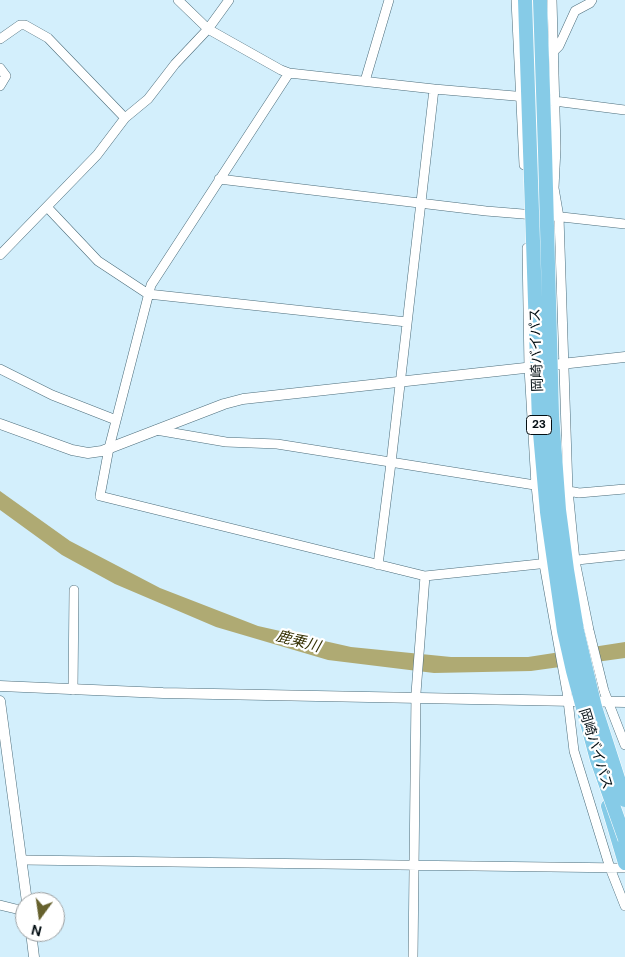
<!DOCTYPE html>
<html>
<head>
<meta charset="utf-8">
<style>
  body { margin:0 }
  #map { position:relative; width:625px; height:957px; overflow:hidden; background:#d3effc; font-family:"DM Sans",sans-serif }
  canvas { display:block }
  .north { position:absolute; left:15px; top:892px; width:50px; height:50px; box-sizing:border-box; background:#fff; border:1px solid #9b9fa1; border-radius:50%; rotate:194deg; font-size:14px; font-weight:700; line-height:20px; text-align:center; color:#040f14 }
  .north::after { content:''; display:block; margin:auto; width:18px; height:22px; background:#66612d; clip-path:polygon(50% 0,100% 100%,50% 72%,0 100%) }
</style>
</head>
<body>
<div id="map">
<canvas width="625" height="957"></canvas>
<div class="north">N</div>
</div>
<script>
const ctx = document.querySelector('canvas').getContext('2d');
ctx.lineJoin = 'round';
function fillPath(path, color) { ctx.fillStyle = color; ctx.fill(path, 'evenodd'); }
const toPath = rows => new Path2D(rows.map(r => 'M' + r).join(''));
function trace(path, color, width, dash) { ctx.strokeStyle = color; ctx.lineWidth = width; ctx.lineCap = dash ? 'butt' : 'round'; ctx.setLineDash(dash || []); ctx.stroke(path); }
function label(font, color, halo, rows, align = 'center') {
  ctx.font = font + ' "DM Sans","Noto Sans JP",sans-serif'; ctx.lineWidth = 4.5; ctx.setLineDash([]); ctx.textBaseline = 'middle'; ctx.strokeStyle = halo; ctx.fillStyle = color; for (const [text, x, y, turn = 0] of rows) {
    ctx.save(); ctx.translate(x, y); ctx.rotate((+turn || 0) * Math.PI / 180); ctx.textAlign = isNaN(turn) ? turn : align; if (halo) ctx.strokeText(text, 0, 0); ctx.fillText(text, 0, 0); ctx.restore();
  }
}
const water = toPath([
  [0,491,70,541,160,588,258,626,351,647,451,657,528,657,625,642,625,658,531,671,434,673,328,660,216,627,115,584,62,555,0,510]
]);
const minor = toPath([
  [178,0,208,29,281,70,289,73,434,89,515,96,625,110],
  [516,0,524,165],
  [552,0,556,148,554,188,559,217,568,490,575,561,589,630,604,691,625,745],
  [0,39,20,25,25,25,48,38,125,118],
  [554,51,559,46,575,11,590,3,592,0],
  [0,68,6,76,0,86],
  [289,73,151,285,109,448,100,496,425,576,625,555],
  [365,81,389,0],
  [219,179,486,211,535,215],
  [47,207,98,261,148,294,407,322],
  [553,216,625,224],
  [527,248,529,368,536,485,544,564,567,692,574,751,610,868,625,906],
  [0,255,97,155,125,118,148,99,175,64,208,29,229,0],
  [0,369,52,395,116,420],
  [156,430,226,442,277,444,541,486],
  [564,490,579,493,625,489],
  [378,565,391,463,434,89],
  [73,690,74,590],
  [22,860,625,868],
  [0,905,16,909,25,909],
  [413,957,416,693,425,576]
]);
const tertiary = toPath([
  [0,424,72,450,88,453,102,451,224,404,243,399,625,357],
  [0,686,163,693,625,702],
  [0,701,27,902],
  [31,932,34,957]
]);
const trunk = toPath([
  [608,806,625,863]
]);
const trunkBridge = toPath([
  [525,0,539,422,547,512,564,631,573,671,597,760,625,839],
  [540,0,545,151,552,415,559,510,567,570,577,630,595,707,625,800]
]);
const shields = [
  [539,425,25]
];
const shieldNames = [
  ["23",539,425]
];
const streetNames = [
  ["岡崎バイパス",537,350,-92],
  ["岡崎バイパス",595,749,73]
];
const waterNames = [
  ["鹿乗川",298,642,15]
];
fillPath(water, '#afaa73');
trace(minor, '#4c6d7b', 10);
trace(tertiary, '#4c6d7b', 11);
trace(trunk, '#fff', 15);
trace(minor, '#fff', 9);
trace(tertiary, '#fff', 10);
trace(trunk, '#86cbe7', 14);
trace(trunkBridge, '#fff', 15, []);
trace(trunkBridge, '#86cbe7', 14);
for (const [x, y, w] of shields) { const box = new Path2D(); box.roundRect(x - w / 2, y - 9.5, w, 19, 4); ctx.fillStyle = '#fff'; ctx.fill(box); trace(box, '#040f14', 1); }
label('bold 12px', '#040f14', null, shieldNames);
label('14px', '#040f14', '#fff', streetNames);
label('italic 15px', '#353002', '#fff', waterNames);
</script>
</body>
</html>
